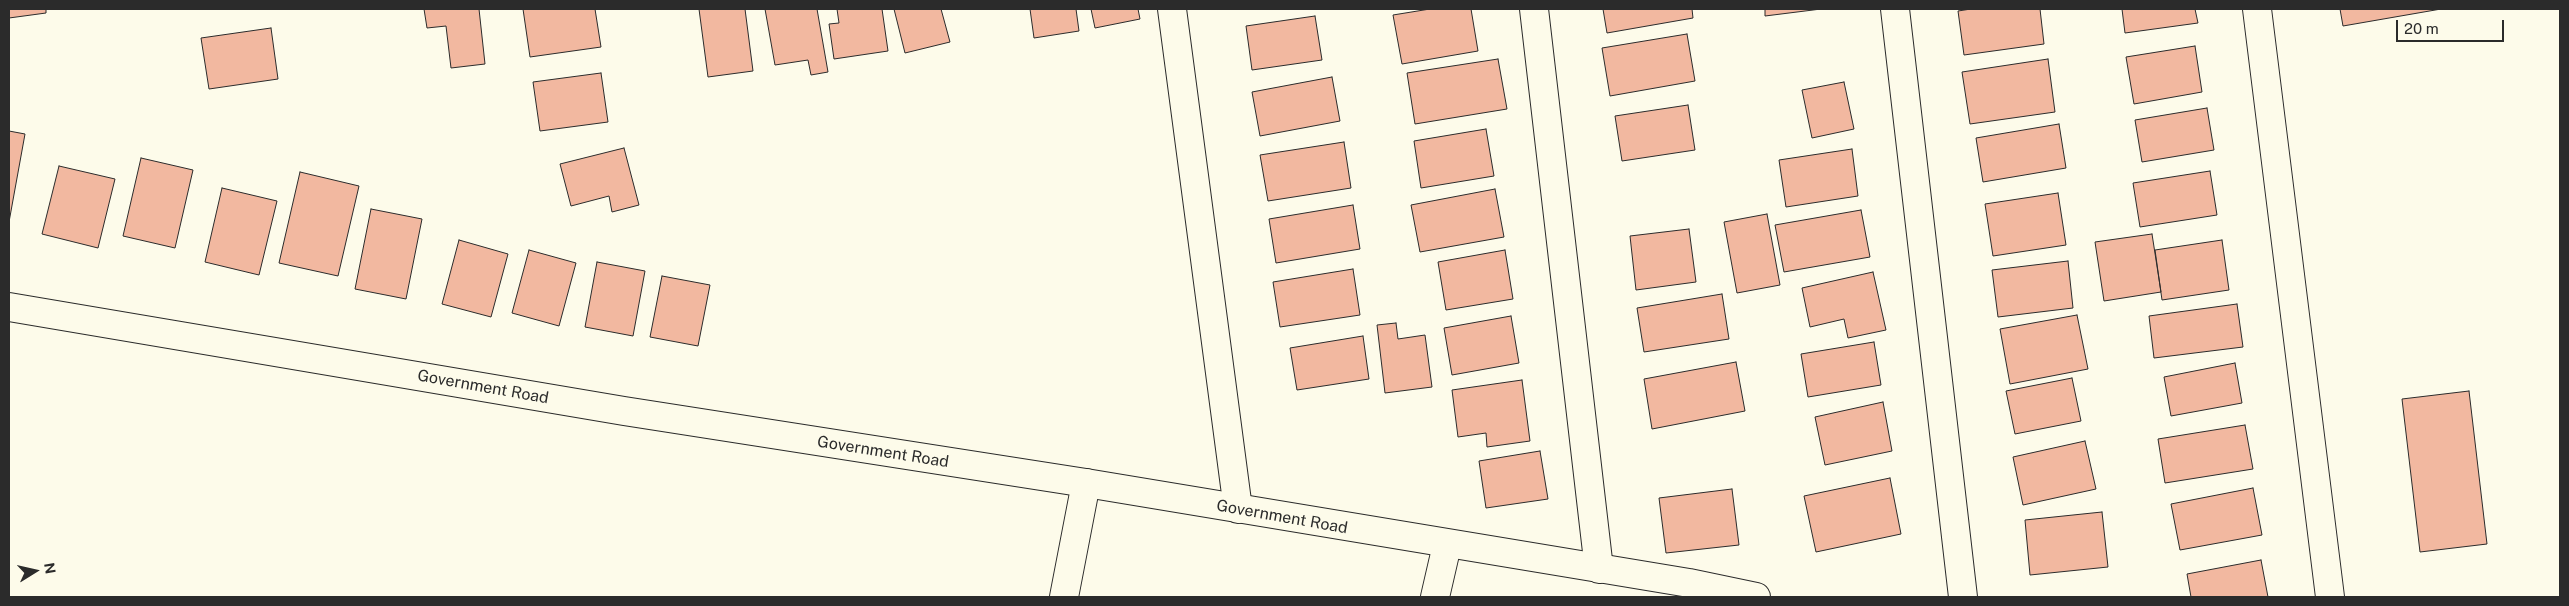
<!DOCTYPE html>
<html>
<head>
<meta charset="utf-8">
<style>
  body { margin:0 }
  #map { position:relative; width:2569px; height:606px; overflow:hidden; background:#fdfbea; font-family:"Public Sans",sans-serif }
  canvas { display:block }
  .frame { position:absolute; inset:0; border:10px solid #2b2b2b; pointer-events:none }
  .north { position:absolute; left:10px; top:546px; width:50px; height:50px; -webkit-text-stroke:4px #fdfbea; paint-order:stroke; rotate:80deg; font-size:14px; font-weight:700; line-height:20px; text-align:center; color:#2b2b2b }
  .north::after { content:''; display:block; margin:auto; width:18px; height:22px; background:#2b2b2b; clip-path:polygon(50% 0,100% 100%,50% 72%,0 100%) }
  .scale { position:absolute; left:2396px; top:20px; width:108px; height:22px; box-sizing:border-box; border:2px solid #2b2b2b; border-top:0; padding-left:6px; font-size:15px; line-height:18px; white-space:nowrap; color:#2b2b2b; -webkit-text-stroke:4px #fdfbea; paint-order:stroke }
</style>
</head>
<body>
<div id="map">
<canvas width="2569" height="606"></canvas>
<div class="frame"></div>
<div class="north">N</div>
<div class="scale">20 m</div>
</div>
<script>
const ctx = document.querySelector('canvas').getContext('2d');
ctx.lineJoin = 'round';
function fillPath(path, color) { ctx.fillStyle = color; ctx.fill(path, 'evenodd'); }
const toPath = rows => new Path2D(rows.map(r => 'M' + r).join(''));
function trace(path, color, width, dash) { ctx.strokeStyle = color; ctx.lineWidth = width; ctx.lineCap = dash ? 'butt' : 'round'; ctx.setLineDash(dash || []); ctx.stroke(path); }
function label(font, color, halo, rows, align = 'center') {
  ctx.font = font + ' "Public Sans",sans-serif'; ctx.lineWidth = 4; ctx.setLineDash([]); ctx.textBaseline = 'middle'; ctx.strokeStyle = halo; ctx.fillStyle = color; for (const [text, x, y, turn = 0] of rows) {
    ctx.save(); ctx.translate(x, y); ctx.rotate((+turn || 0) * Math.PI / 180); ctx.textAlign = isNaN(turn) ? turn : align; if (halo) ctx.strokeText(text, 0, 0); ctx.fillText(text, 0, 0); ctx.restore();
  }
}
const building = toPath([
  [9,9,46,9,46,13,9,18,9,9],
  [424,9,479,9,485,64,451,68,446,26,427,28,424,9],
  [523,9,595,9,601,47,530,57,523,9],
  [699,9,745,9,753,71,708,77,699,9],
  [765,9,817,9,828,72,811,75,808,60,775,65,765,9],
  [837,9,882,9,888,51,834,59,829,24,839,23,837,9],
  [894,9,941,9,950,42,905,53,894,9],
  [1030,9,1076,9,1079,31,1034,38,1030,9],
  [1091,9,1138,9,1140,19,1095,28,1091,9],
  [1430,9,1471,9,1478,51,1402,64,1393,15,1430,9],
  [1603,9,1692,9,1693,18,1607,33,1603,9],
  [1765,9,1821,9,1765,16,1765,9],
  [1971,9,2040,9,2044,44,1964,55,1958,11,1971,9],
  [2122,9,2195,9,2198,23,2125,33,2122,9],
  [2340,9,2441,9,2343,26,2340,9],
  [1315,16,1322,60,1252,70,1246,26,1315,16],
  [271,28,278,79,209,89,201,38,271,28],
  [1687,34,1695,81,1610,96,1602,48,1687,34],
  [2195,46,2202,92,2134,104,2126,57,2195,46],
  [1498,59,1507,109,1415,124,1407,73,1498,59],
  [2048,59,2055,112,1970,124,1962,72,2048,59],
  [601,73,608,122,540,131,533,82,601,73],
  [1332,77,1340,121,1260,136,1252,92,1332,77],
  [1844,82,1854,129,1812,138,1802,90,1844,82],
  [1688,105,1695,150,1622,161,1615,116,1688,105],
  [2207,108,2214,150,2142,162,2135,120,2207,108],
  [2059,124,2066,168,1983,182,1976,138,2059,124],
  [1486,129,1494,176,1421,188,1414,141,1486,129],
  [9,131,25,134,9,222,9,131],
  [1344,142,1351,188,1268,201,1260,155,1344,142],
  [624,148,639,205,612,212,609,196,571,206,560,164,624,148],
  [1852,149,1858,196,1786,207,1779,160,1852,149],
  [141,158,193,170,175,248,123,236,141,158],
  [59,166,115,179,98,248,42,234,59,166],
  [2210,171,2217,215,2140,227,2133,183,2210,171],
  [300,172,359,186,338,276,279,263,300,172],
  [222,188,277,201,259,275,205,262,222,188],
  [1495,189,1504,237,1420,252,1411,205,1495,189],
  [2058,193,2066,245,1993,256,1985,204,2058,193],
  [1353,205,1360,249,1276,263,1269,219,1353,205],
  [371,209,422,219,406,299,355,289,371,209],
  [1861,210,1870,257,1784,272,1775,225,1861,210],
  [1767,214,1780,285,1737,293,1724,222,1767,214],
  [1689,229,1696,282,1636,290,1630,236,1689,229],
  [2152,234,2161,292,2104,301,2095,242,2152,234],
  [459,240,508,254,491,317,442,304,459,240],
  [2222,240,2229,290,2162,300,2155,250,2222,240],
  [529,250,576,263,559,326,512,313,529,250],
  [1505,250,1513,299,1446,310,1438,262,1505,250],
  [2068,261,2073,308,1998,317,1992,270,2068,261],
  [597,262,645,271,633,336,585,327,597,262],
  [1353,269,1360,315,1280,327,1273,282,1353,269],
  [1873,272,1886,330,1848,338,1844,319,1810,327,1802,288,1873,272],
  [662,276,710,285,698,346,650,337,662,276],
  [1722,294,1729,339,1644,352,1637,308,1722,294],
  [2237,304,2243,347,2154,358,2149,316,2237,304],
  [2077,315,2088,369,2010,384,2000,329,2077,315],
  [1511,316,1519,363,1452,375,1444,328,1511,316],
  [1396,323,1398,339,1425,335,1432,387,1385,393,1377,325,1396,323],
  [1363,336,1369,379,1297,390,1290,348,1363,336],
  [1874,342,1881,385,1808,397,1801,354,1874,342],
  [1736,362,1745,411,1652,429,1644,379,1736,362],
  [2235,363,2242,403,2171,416,2164,377,2235,363],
  [2072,378,2081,421,2015,434,2006,391,2072,378],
  [1522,380,1530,441,1487,447,1486,433,1458,437,1452,390,1522,380],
  [2469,391,2487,544,2420,552,2402,399,2469,391],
  [1883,402,1892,451,1825,465,1815,417,1883,402],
  [2245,425,2253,469,2165,483,2158,439,2245,425],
  [2085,441,2096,489,2023,505,2013,457,2085,441],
  [1540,451,1548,499,1486,508,1479,461,1540,451],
  [1890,478,1901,534,1816,552,1804,496,1890,478],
  [2253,488,2262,535,2180,550,2171,504,2253,488],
  [1732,489,1739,545,1666,553,1659,498,1732,489],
  [2102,512,2108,567,2030,575,2025,520,2102,512],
  [2261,560,2268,597,2191,597,2187,574,2261,560]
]);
const street = toPath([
  [1172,9,1238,509],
  [1534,9,1599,569],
  [1895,9,1963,597],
  [2257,9,2330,597],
  [1064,597,1086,483],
  [1435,597,1447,545]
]);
const secondary = toPath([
  [9,307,624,411,1086,483,1689,583,1756,597]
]);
const streetNames = [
  ["Government Road",483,387,10],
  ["Government Road",883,452,9],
  ["Government Road",1282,517,10]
];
fillPath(building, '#f2b8a0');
trace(building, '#2b2b2b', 1);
trace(street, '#2b2b2b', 30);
trace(secondary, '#2b2b2b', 30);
trace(street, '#fdfbea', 28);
trace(secondary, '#fdfbea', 28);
label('16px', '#2b2b2b', '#fdfbea', streetNames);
</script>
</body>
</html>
